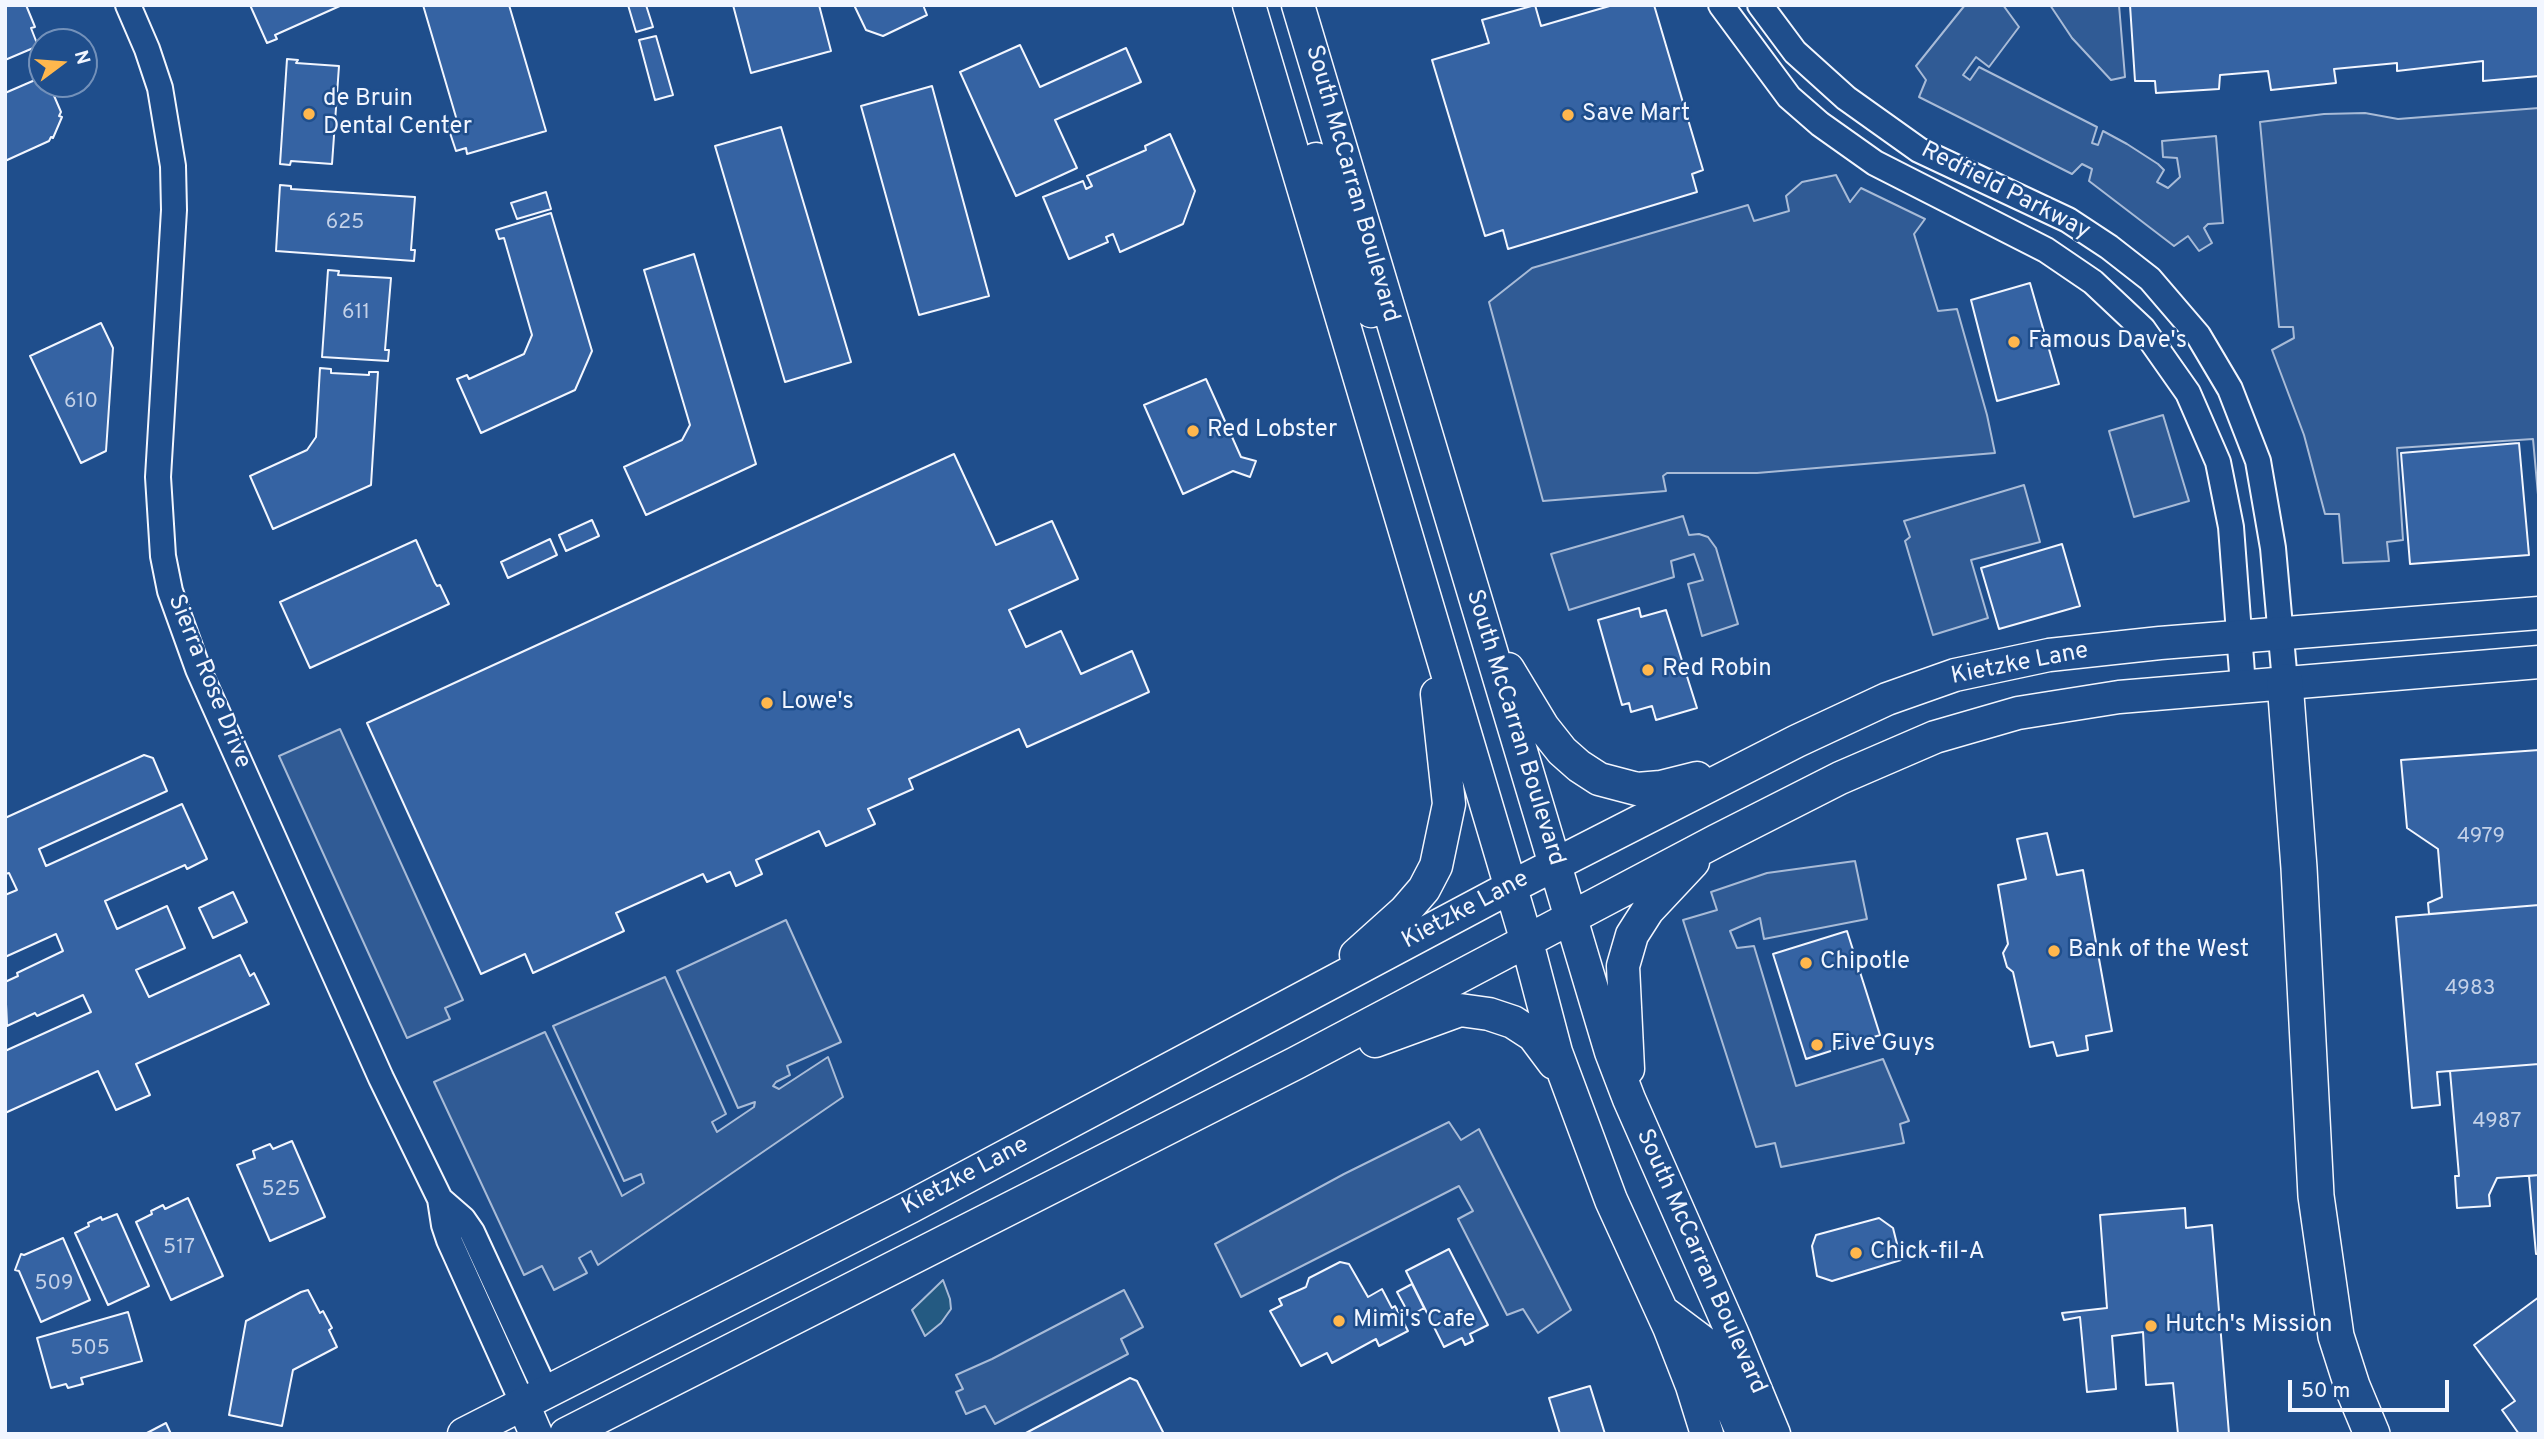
<!DOCTYPE html>
<html>
<head>
<meta charset="utf-8">
<style>
  body { margin:0 }
  #map { position:relative; width:2544px; height:1439px; overflow:hidden; background:#1f4e8c; font-family:Overpass,sans-serif }
  canvas { display:block }
  .frame { position:absolute; inset:0; border:7px solid #f2f6ff; pointer-events:none }
  .north { position:absolute; left:28px; top:28px; width:70px; height:70px; box-sizing:border-box; background:#1f4e8c; border:2px solid #7391ba; border-radius:50%; rotate:74deg; font-size:19px; font-weight:700; line-height:28px; text-align:center; color:#f2f6ff }
  .north::after { content:''; display:block; margin:auto; width:24px; height:32px; background:#ffb74d; clip-path:polygon(50% 0,100% 100%,50% 72%,0 100%) }
  .scale { position:absolute; left:2288px; top:1380px; width:161px; height:32px; box-sizing:border-box; border:4px solid #f2f6ff; border-top:0; padding-left:9px; font-size:21px; line-height:24px; white-space:nowrap; color:#f2f6ff; -webkit-text-stroke:5px #1f4e8c; paint-order:stroke }
</style>
</head>
<body>
<div id="map">
<canvas width="2544" height="1439"></canvas>
<div class="frame"></div>
<div class="north">N</div>
<div class="scale">50 m</div>
</div>
<script>
const ctx = document.querySelector('canvas').getContext('2d');
ctx.lineJoin = 'round';
function fillPath(path, color) { ctx.fillStyle = color; ctx.fill(path, 'evenodd'); }
const toPath = rows => new Path2D(rows.map(r => 'M' + r).join(''));
function trace(path, color, width, dash) { ctx.strokeStyle = color; ctx.lineWidth = width; ctx.lineCap = dash ? 'butt' : 'round'; ctx.setLineDash(dash || []); ctx.stroke(path); }
function label(font, color, halo, rows, align = 'center') {
  ctx.font = font + ' Overpass,sans-serif'; ctx.lineWidth = 5; ctx.setLineDash([]); ctx.textBaseline = 'middle'; ctx.strokeStyle = halo; ctx.fillStyle = color; for (const [text, x, y, turn = 0] of rows) {
    ctx.save(); ctx.translate(x, y); ctx.rotate((+turn || 0) * Math.PI / 180); ctx.textAlign = isNaN(turn) ? turn : align; if (halo) ctx.strokeText(text, 0, 0); ctx.fillText(text, 0, 0); ctx.restore();
  }
}
const green = toPath([
  [943,1280,950,1299,951,1309,941,1323,925,1336,912,1310,943,1280]
]);
const parking = toPath([
  [1965,5,2003,5,2019,27,1989,67,1976,57,1963,75,1970,80,1979,67,2097,127,2092,143,2098,145,2103,131,2127,144,2158,164,2164,170,2157,182,2168,188,2180,177,2177,158,2163,157,2162,141,2216,136,2223,223,2208,224,2204,228,2212,243,2199,251,2188,236,2174,246,2089,181,2092,169,2082,164,2072,174,1919,97,1926,80,1916,66,1965,5],
  [2050,5,2119,5,2125,77,2111,80,2072,38,2050,5],
  [2539,108,2539,506,2533,439,2397,448,2403,540,2387,542,2389,561,2343,563,2339,514,2325,514,2304,435,2272,350,2294,338,2293,327,2279,327,2260,122,2324,114,2365,113,2398,119,2539,108],
  [1836,175,1850,202,1861,188,1925,219,1914,234,1938,311,1957,309,1987,415,1995,453,1757,473,1667,473,1663,476,1666,491,1543,501,1489,302,1532,268,1748,205,1754,221,1789,211,1786,196,1802,182,1836,175],
  [2163,415,2189,501,2134,517,2109,431,2163,415],
  [2024,485,2040,542,1971,560,1988,618,1933,635,1905,541,1910,537,1904,521,2024,485],
  [1683,516,1689,535,1699,534,1708,537,1716,548,1738,624,1702,636,1688,584,1703,580,1694,554,1671,561,1674,577,1569,610,1551,554,1683,516],
  [340,729,463,1000,445,1008,450,1019,407,1038,279,756,340,729],
  [1855,861,1867,919,1764,939,1760,918,1730,931,1737,948,1754,946,1796,1086,1883,1059,1909,1121,1900,1124,1904,1143,1781,1167,1775,1143,1756,1147,1683,920,1717,910,1711,892,1767,873,1855,861],
  [786,920,841,1042,787,1066,790,1075,776,1082,773,1086,779,1089,828,1057,843,1097,598,1265,591,1251,579,1258,587,1273,554,1290,542,1266,524,1275,434,1082,545,1032,622,1196,644,1183,641,1174,624,1181,553,1026,665,977,726,1114,712,1122,717,1132,754,1107,755,1102,738,1108,677,971,786,920],
  [1449,1122,1461,1140,1479,1129,1571,1310,1538,1333,1523,1309,1507,1315,1458,1219,1473,1211,1459,1186,1241,1297,1215,1244,1344,1174,1449,1122],
  [1124,1290,1143,1327,1121,1339,1128,1354,995,1424,985,1406,966,1414,956,1392,963,1389,956,1375,992,1359,1124,1290]
]);
const building = toPath([
  [5,5,26,5,35,27,31,28,38,46,5,60,5,5],
  [250,5,342,5,275,35,277,39,267,43,250,5],
  [423,5,509,5,546,131,467,154,466,148,456,151,448,127,458,124,423,5],
  [628,5,646,5,653,27,636,32,628,5],
  [733,5,819,5,831,51,751,73,733,5],
  [854,5,923,5,927,15,883,36,866,30,854,5],
  [1535,5,1541,26,1613,5,1654,5,1703,170,1692,174,1697,192,1508,249,1503,230,1485,236,1432,60,1489,43,1482,20,1535,5],
  [2130,5,2539,5,2539,76,2483,81,2483,61,2397,71,2397,63,2334,69,2336,83,2271,90,2268,71,2220,75,2219,89,2156,93,2155,81,2135,81,2130,5],
  [656,36,673,95,655,100,639,40,656,36],
  [1020,45,1040,87,1126,48,1141,82,1055,120,1077,168,1016,196,960,72,1020,45],
  [287,59,298,60,296,63,339,66,332,164,291,161,290,165,280,164,287,59],
  [42,77,42,84,49,84,61,112,59,116,62,117,53,138,51,137,49,141,5,161,5,93,42,77],
  [932,86,989,296,919,315,861,106,932,86],
  [781,127,851,362,785,382,715,146,781,127],
  [1170,134,1195,191,1183,224,1120,252,1113,234,1106,237,1108,242,1069,259,1043,197,1083,181,1086,189,1092,186,1087,176,1146,150,1145,146,1170,134],
  [280,185,291,186,291,189,415,197,411,250,415,250,414,261,276,251,280,185],
  [546,192,551,209,517,219,511,203,546,192],
  [551,213,592,351,575,390,481,433,457,379,467,375,469,379,524,354,532,335,504,238,499,239,496,230,551,213],
  [694,254,756,464,646,515,624,467,682,440,690,425,644,270,694,254],
  [328,270,339,271,338,275,391,278,385,350,389,350,388,361,322,357,328,270],
  [2030,283,2059,384,1997,401,1971,300,2030,283],
  [101,323,113,348,106,451,81,463,30,356,101,323],
  [320,368,331,369,331,373,369,375,369,372,378,372,371,485,273,529,250,476,307,450,316,437,320,368],
  [1206,379,1241,457,1256,461,1250,477,1233,471,1183,494,1144,405,1206,379],
  [2519,443,2529,555,2410,564,2401,453,2519,443],
  [954,454,996,545,1052,521,1078,579,1009,610,1026,647,1061,631,1081,674,1132,651,1149,692,1027,747,1019,729,909,779,913,789,868,809,875,824,826,846,819,831,756,860,762,874,736,886,730,872,707,882,703,874,616,913,624,931,533,973,525,954,481,974,367,723,954,454],
  [592,520,599,536,566,551,559,535,592,520],
  [550,539,557,555,508,578,501,562,550,539],
  [416,540,435,583,437,586,440,585,449,604,310,668,280,602,416,540],
  [2062,544,2080,606,1999,629,1981,568,2062,544],
  [1639,608,1641,617,1666,610,1697,708,1656,720,1652,706,1631,712,1629,703,1622,705,1598,620,1639,608],
  [2539,750,2539,905,2429,914,2428,903,2442,897,2438,849,2407,828,2401,760,2539,750],
  [144,755,153,758,167,791,39,849,46,866,182,804,207,859,187,869,185,865,105,901,117,929,167,906,185,948,136,970,149,997,240,955,250,976,254,973,269,1004,136,1064,150,1095,116,1110,98,1071,5,1113,5,1051,91,1012,83,995,37,1016,35,1013,7,1026,5,982,18,976,17,973,63,951,56,934,5,957,5,895,17,890,9,873,5,874,5,818,144,755],
  [2047,833,2057,875,2083,870,2112,1031,2086,1036,2088,1050,2057,1056,2053,1042,2030,1047,2013,972,2007,967,2003,953,2008,944,1998,885,2026,879,2017,839,2047,833],
  [233,892,247,922,213,938,199,908,233,892],
  [2539,905,2539,1064,2437,1072,2440,1105,2412,1108,2396,917,2539,905],
  [1847,931,1880,1035,1806,1059,1773,954,1847,931],
  [2539,1064,2539,1175,2497,1178,2489,1195,2490,1206,2457,1208,2455,1176,2459,1176,2450,1071,2539,1064],
  [292,1141,325,1217,270,1241,237,1165,255,1158,253,1151,270,1144,273,1149,292,1141],
  [2539,1175,2539,1254,2536,1254,2529,1176,2539,1175],
  [188,1198,223,1276,171,1300,136,1222,152,1214,151,1211,163,1205,165,1209,188,1198],
  [2185,1208,2186,1228,2212,1225,2229,1434,2178,1434,2173,1383,2146,1385,2143,1332,2112,1336,2116,1389,2087,1392,2080,1317,2064,1320,2062,1313,2107,1308,2100,1215,2185,1208],
  [117,1214,149,1286,108,1305,75,1233,89,1226,88,1223,101,1217,102,1220,117,1214],
  [1879,1218,1893,1228,1901,1260,1832,1281,1817,1276,1812,1246,1816,1235,1879,1218],
  [63,1238,90,1300,41,1322,19,1271,15,1270,21,1254,24,1255,63,1238],
  [1449,1249,1488,1325,1470,1334,1473,1341,1465,1345,1462,1338,1444,1347,1406,1271,1449,1249],
  [1340,1262,1349,1264,1368,1297,1382,1289,1392,1308,1395,1306,1408,1331,1379,1346,1376,1339,1332,1363,1327,1353,1301,1366,1270,1311,1282,1305,1279,1299,1306,1287,1309,1278,1340,1262],
  [1412,1284,1424,1308,1410,1316,1397,1292,1412,1284],
  [308,1290,320,1313,323,1311,332,1328,329,1330,337,1347,293,1370,282,1426,229,1415,246,1321,301,1292,308,1290],
  [2539,1297,2539,1434,2519,1434,2502,1410,2515,1401,2474,1345,2539,1297],
  [128,1312,142,1361,81,1378,83,1384,68,1388,66,1384,51,1388,37,1338,128,1312],
  [1130,1378,1137,1381,1164,1434,1024,1434,1130,1378],
  [1590,1386,1605,1434,1560,1434,1549,1398,1590,1386],
  [166,1423,171,1434,145,1434,166,1423]
]);
const minor = toPath([
  [128,5,147,49,160,88,173,166,174,210,158,477,163,556,170,591,198,669,381,1078,440,1199,444,1225,449,1240,523,1404],
  [1721,5,1789,97,1820,124,1875,163,2046,250,2093,282,2143,329,2188,393,2218,462,2231,527,2243,686],
  [1760,5,1795,52,1846,98,1919,150,2068,220,2109,247,2150,279,2198,335,2230,389,2258,461,2273,548,2285,682],
  [440,1199,463,1219,472,1232,546,1392]
]);
const major = toPath([
  [1249,5,1527,942,1556,1052,1611,1200,1669,1327,1692,1386,1707,1434],
  [1298,5,1611,1052,1629,1099,1733,1335,1774,1434],
  [1316,159,1359,299,1371,311,1387,305],
  [1508,669,1543,727,1562,751,1579,766,1599,779,1637,789,1661,787,1697,778],
  [1356,955,1405,911,1424,889,1436,866,1449,804,1437,694],
  [1375,1041,1460,1010,1489,1014,1513,1022,1533,1035,1554,1063],
  [1628,1069,1623,966,1632,935,1648,910,1693,862],
  [1663,1312,1703,1342,1743,1434],
  [523,1404,536,1434],
  [464,1434,910,1207,1509,888,1797,741,1887,699,1955,675,2049,655,2160,643,2539,613],
  [566,1434,1296,1063,1716,841,1840,778,1935,737,2018,713,2119,697,2539,662]
]);
const highway = toPath([
  [2285,682,2299,868,2316,1196,2336,1336,2352,1386,2372,1434]
]);
const markers = [
  [309,114,7,"#ffb74d"],
  [1568,115,7,"#ffb74d"],
  [2014,342,7,"#ffb74d"],
  [1193,431,7,"#ffb74d"],
  [1648,670,7,"#ffb74d"],
  [767,703,7,"#ffb74d"],
  [2054,951,7,"#ffb74d"],
  [1806,963,7,"#ffb74d"],
  [1817,1045,7,"#ffb74d"],
  [1856,1253,7,"#ffb74d"],
  [1339,1321,7,"#ffb74d"],
  [2151,1326,7,"#ffb74d"]
];
const numberNames = [
  ["625",345,224],
  ["611",356,314],
  ["610",81,403],
  ["4979",2481,838],
  ["4983",2470,990],
  ["4987",2497,1123],
  ["525",281,1191],
  ["517",179,1249],
  ["509",54,1285],
  ["505",90,1350]
];
const poiNames = [
  ["de Bruin",323,100],
  ["Dental Center",323,128],
  ["Save Mart",1582,115],
  ["Famous Dave's",2028,342],
  ["Red Lobster",1207,431],
  ["Red Robin",1662,670],
  ["Lowe's",781,703],
  ["Bank of the West",2068,951],
  ["Chipotle",1820,963],
  ["Five Guys",1831,1045],
  ["Chick-fil-A",1870,1253],
  ["Mimi's Cafe",1353,1321],
  ["Hutch's Mission",2165,1326]
];
const streetNames = [
  ["South McCarran Boulevard",1351,184,74],
  ["Redfield Parkway",2005,192,27],
  ["Kietzke Lane",2020,665,-11],
  ["Sierra Rose Drive",208,682,68],
  ["South McCarran Boulevard",1514,728,73],
  ["Kietzke Lane",1466,911,-28],
  ["Kietzke Lane",966,1177,-28],
  ["South McCarran Boulevard",1700,1262,66]
];
fillPath(green, '#245a82');
trace(green, '#a8bbd7', 2);
fillPath(parking, '#305b95');
trace(parking, '#a8bbd7', 2);
fillPath(building, '#3563a3');
trace(building, '#f2f6ff', 2);
trace(minor, '#f2f6ff', 28);
trace(major, '#f2f6ff', 35);
trace(highway, '#f2f6ff', 38);
trace(minor, '#1f4e8c', 24);
trace(major, '#1f4e8c', 32);
trace(highway, '#1f4e8c', 35);
for (const [x, y, r, color] of markers) { const dot = new Path2D(); dot.arc(x, y, r, 0, 2 * Math.PI); ctx.fillStyle = color; ctx.fill(dot); trace(dot, '#1f4e8c', 2.5); }
label('21px', '#c3d1e8', null, numberNames);
label('24px', '#f2f6ff', '#1f4e8c', poiNames, 'left');
label('24px', '#f2f6ff', '#1f4e8c', streetNames);
</script>
</body>
</html>
